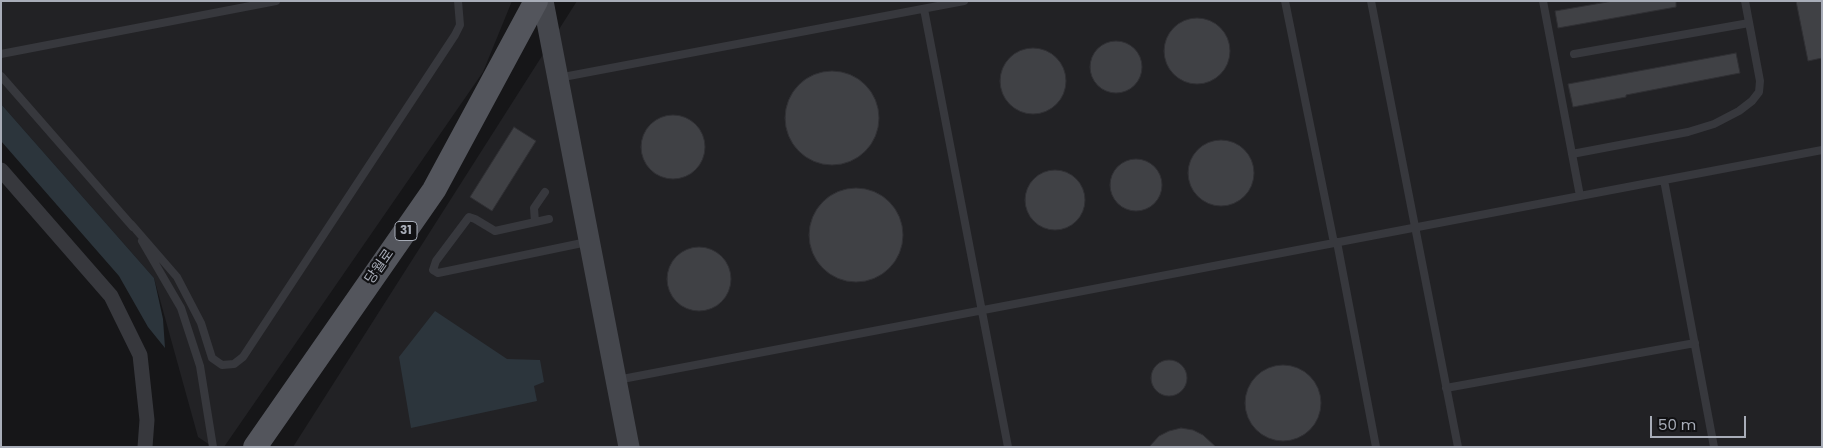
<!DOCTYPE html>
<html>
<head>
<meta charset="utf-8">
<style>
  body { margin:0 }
  #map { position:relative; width:1823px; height:448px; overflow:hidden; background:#161618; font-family:Poppins,sans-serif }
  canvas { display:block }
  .frame { position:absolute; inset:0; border:2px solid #a8adb8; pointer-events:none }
  .scale { position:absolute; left:1650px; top:416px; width:96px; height:22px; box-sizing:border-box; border:2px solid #a8adb8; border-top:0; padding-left:6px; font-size:15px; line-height:18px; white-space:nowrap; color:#a8adb8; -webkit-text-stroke:4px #111113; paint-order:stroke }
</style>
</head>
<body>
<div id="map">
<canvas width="1823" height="448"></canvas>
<div class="frame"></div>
<div class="scale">50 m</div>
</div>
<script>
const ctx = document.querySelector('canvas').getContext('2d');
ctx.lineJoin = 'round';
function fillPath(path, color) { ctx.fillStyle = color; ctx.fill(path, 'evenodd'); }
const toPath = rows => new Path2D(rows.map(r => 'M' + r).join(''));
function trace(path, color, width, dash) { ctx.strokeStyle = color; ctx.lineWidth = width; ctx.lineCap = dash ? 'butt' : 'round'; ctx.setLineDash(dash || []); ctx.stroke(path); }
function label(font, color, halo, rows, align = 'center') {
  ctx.font = font + ' Poppins,"Noto Sans KR",sans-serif'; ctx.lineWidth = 4.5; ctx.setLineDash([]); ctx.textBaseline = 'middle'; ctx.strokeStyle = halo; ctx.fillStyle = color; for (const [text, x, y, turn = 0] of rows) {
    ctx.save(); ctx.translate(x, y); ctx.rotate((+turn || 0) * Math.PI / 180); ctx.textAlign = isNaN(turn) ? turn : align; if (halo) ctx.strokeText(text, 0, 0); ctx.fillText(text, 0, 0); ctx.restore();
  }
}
const built = toPath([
  [1,1,512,1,483,72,224,447,213,447,198,437,154,278,1,104],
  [577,1,1822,1,1822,447,293,447]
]);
const water = toPath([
  [1,104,154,278,163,319,165,348,148,327,119,276,1,141],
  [435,311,507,359,540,360,544,382,534,386,537,401,411,428,399,357]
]);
const building = toPath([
  [1613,1,1676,1,1676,7,1558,28,1555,11,1613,1],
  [1796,1,1822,1,1822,58,1808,61,1796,1],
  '1164 51a33 33 0 1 1 66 0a33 33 0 1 1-66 0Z',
  '1090 67a26 26 0 1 1 52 0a26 26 0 1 1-52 0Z',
  '1000 81a33 33 0 1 1 66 0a33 33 0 1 1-66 0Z',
  [1736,53,1740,73,1626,95,1626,97,1573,107,1568,84,1736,53],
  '785 118a47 47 0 1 1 94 0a47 47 0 1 1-94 0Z',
  '641 147a32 32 0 1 1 64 0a32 32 0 1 1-64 0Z',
  [514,127,536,141,492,211,470,197,514,127],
  '1188 173a33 33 0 1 1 66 0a33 33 0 1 1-66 0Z',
  '1110 185a26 26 0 1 1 52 0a26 26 0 1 1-52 0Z',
  '1025 200a30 30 0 1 1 60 0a30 30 0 1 1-60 0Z',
  '809 235a47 47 0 1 1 94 0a47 47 0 1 1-94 0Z',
  '667 279a32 32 0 1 1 64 0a32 32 0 1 1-64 0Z',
  '1151 378a18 18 0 1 1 36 0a18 18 0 1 1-36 0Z',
  '1245 403a38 38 0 1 1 76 0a38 38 0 1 1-76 0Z',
  [1181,428,1193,430,1203,435,1216,447,1149,447,1159,436,1169,431,1181,428]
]);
const service = toPath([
  [1285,1,1334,243],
  [1371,1,1458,447],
  [1543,1,1580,196,1822,150],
  [924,9,1008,447],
  [1,54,276,1],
  [1574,54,1749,23],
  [1,76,133,227],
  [558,78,964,1],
  [1572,154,1688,132,1714,124,1739,111,1752,101,1759,92,1760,81,1745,1],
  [1664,180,1714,447],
  [549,219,495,231,475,219,469,217,436,261,433,270,438,273,587,242],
  [535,222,534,208,545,192],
  [131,224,177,277,201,323,212,358,222,365,234,364,243,357,455,35,460,25,458,1],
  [142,241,181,308,200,366,213,447],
  [1337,242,1376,447],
  [617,380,1580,196],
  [1446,388,1695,343]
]);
const minor = toPath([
  [1,170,111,296,140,355,147,420,145,447]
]);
const secondary = toPath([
  [543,1,629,447]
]);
const primary = toPath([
  [255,447,434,190,536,1]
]);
const shields = [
  [406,231,22]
];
const shieldNames = [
  ["31",406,231]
];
const streetNames = [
  ["당월로",380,267,-55]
];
fillPath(built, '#222225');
fillPath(water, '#2c353c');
fillPath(building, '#404145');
trace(building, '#303034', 1);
trace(service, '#37383d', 8);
trace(minor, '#37383d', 15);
trace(secondary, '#45474d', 21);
trace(primary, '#53555c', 24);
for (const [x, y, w] of shields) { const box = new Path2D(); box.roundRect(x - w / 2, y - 9.5, w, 19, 4); ctx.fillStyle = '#111113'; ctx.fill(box); trace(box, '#a8adb8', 1); }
label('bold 12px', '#a8adb8', null, shieldNames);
label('14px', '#a8adb8', '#111113', streetNames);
</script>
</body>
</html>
